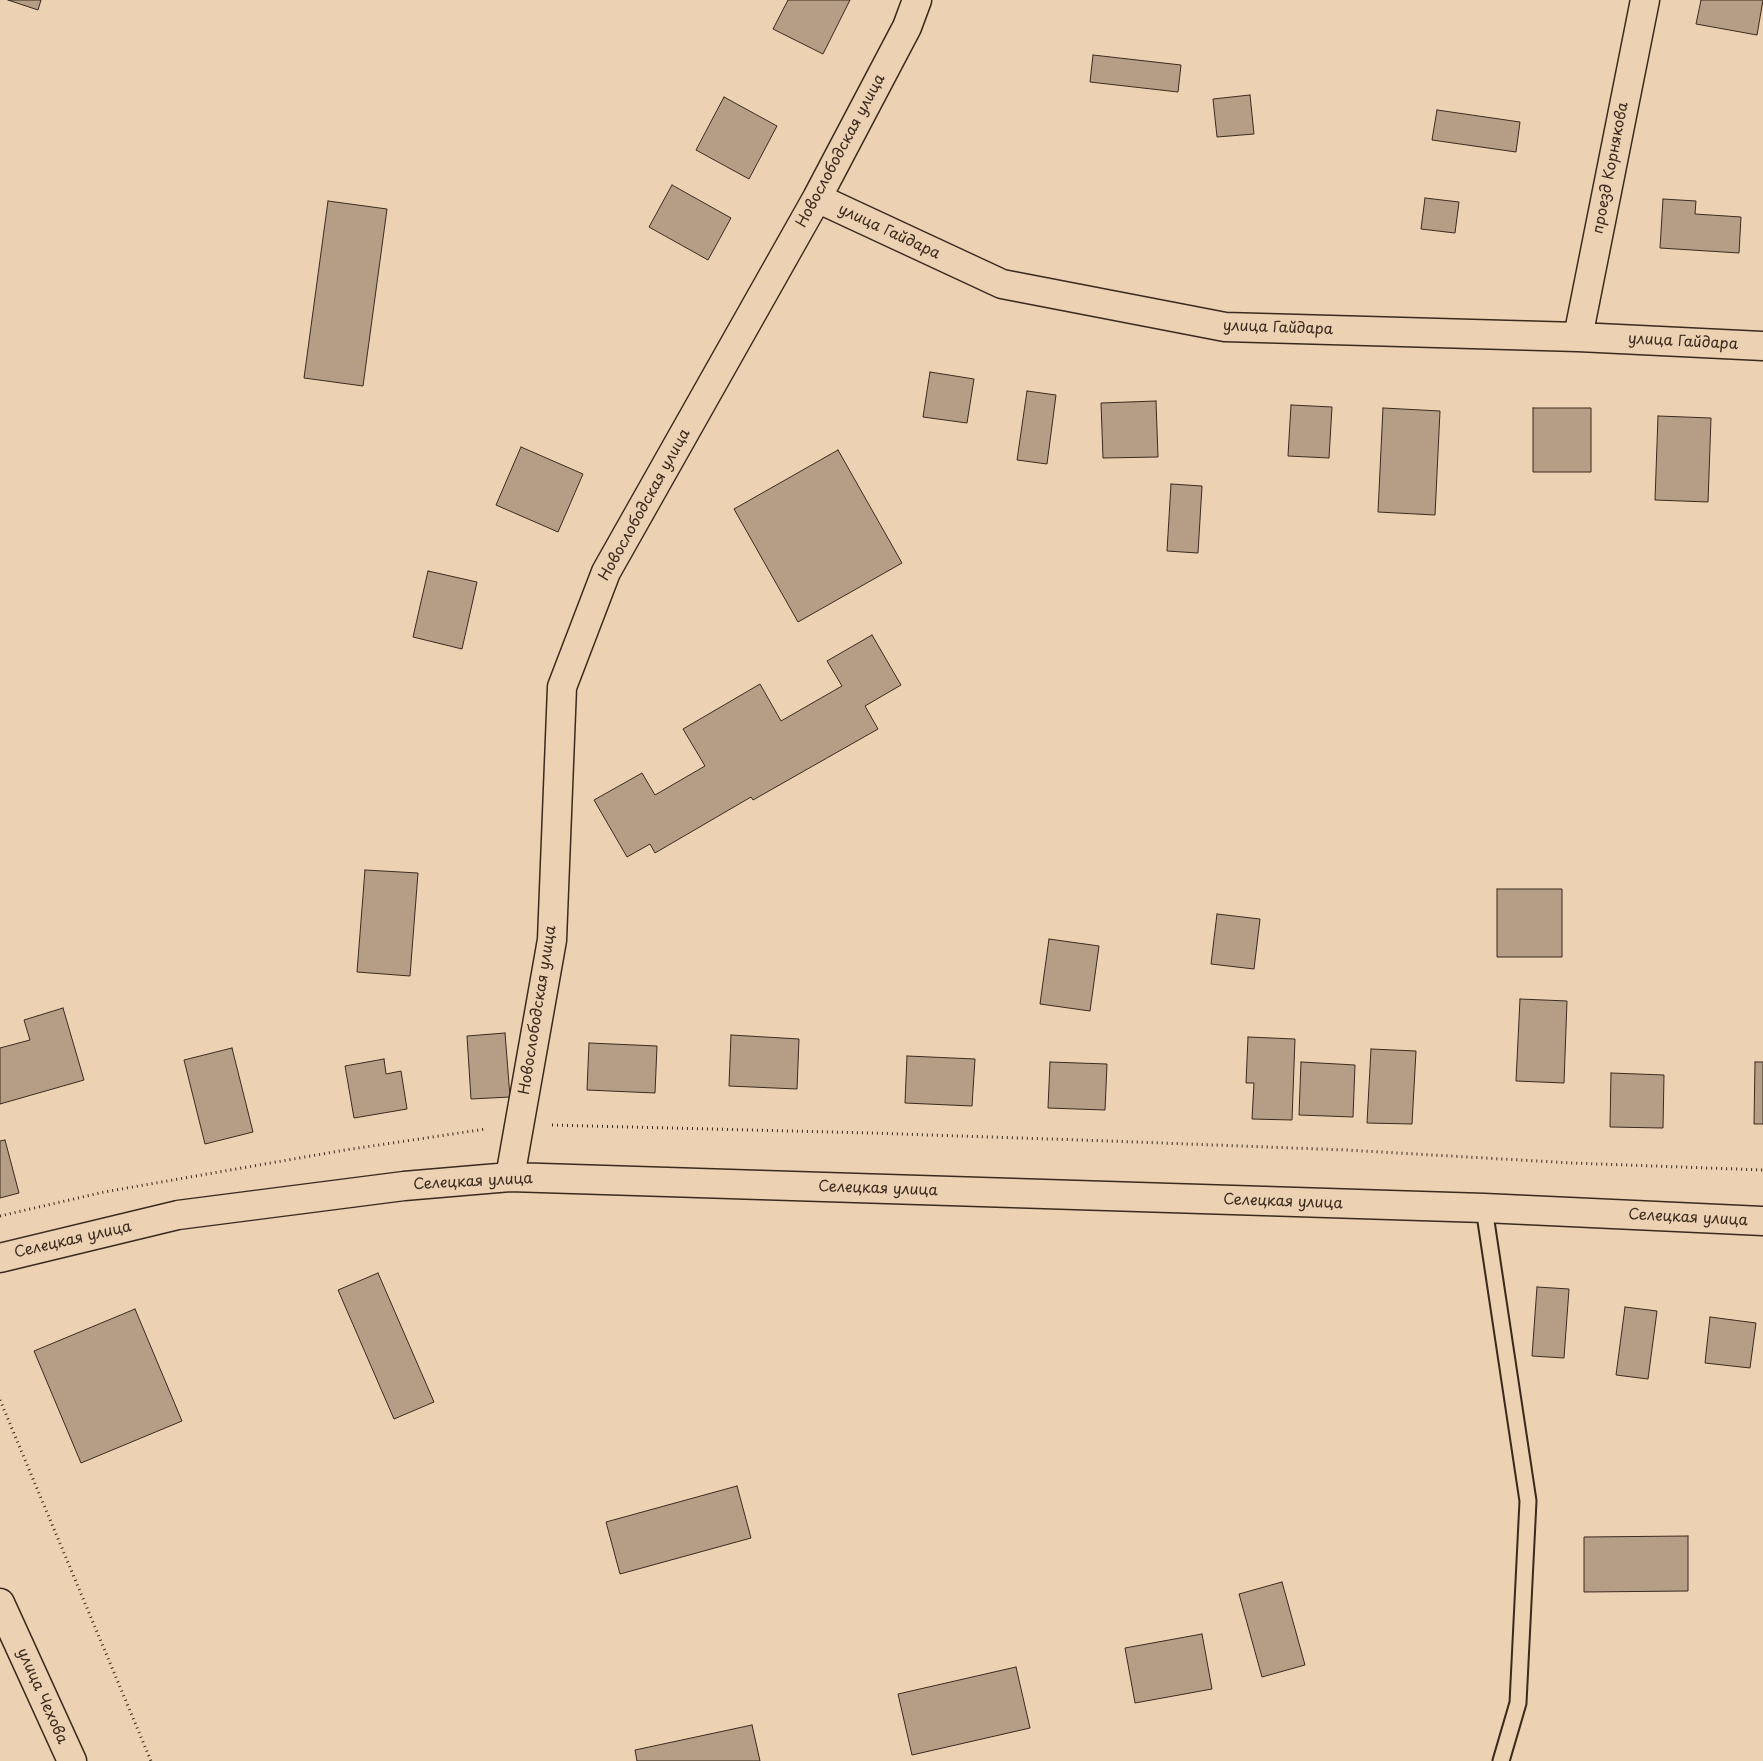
<!DOCTYPE html>
<html>
<head>
<meta charset="utf-8">
<style>
  body { margin:0 }
  canvas { display:block; background:#ecd1b3 }
</style>
</head>
<body>
<canvas width="1763" height="1761"></canvas>
<script>
const ctx = document.querySelector('canvas').getContext('2d');
ctx.lineJoin = 'round';
function fillPath(path, color) { ctx.fillStyle = color; ctx.fill(path, 'evenodd'); }
const toPath = rows => new Path2D(rows.map(r => 'M' + r).join(''));
function trace(path, color, width, dash) { ctx.strokeStyle = color; ctx.lineWidth = width; ctx.lineCap = dash ? 'butt' : 'round'; ctx.setLineDash(dash || []); ctx.stroke(path); }
function label(font, color, halo, rows, align = 'center') {
  ctx.font = font + ' "Playpen Sans",sans-serif'; ctx.lineWidth = 5; ctx.setLineDash([]); ctx.textBaseline = 'middle'; ctx.strokeStyle = halo; ctx.fillStyle = color; for (const [text, x, y, turn = 0] of rows) {
    ctx.save(); ctx.translate(x, y); ctx.rotate((+turn || 0) * Math.PI / 180); ctx.textAlign = isNaN(turn) ? turn : align; if (halo) ctx.strokeText(text, 0, 0); ctx.fillText(text, 0, 0); ctx.restore();
  }
}
const building = toPath([
  [8,0,41,0,38,10,8,0],
  [788,0,850,0,823,54,773,29,788,0],
  [1701,0,1763,0,1757,35,1696,24,1701,0],
  [1093,55,1181,65,1178,92,1090,82,1093,55],
  [1250,95,1254,134,1217,137,1213,99,1250,95],
  [724,97,777,126,749,179,696,150,724,97],
  [1437,110,1520,122,1516,152,1432,140,1437,110],
  [672,185,731,218,708,260,649,227,672,185],
  [1425,198,1459,202,1455,233,1421,229,1425,198],
  [1663,199,1696,201,1695,214,1741,217,1739,253,1660,248,1663,199],
  [328,201,387,209,363,386,304,378,328,201],
  [930,372,974,379,967,423,923,417,930,372],
  [1027,391,1056,395,1047,464,1017,460,1027,391],
  [1156,401,1158,457,1103,458,1101,403,1156,401],
  [1291,405,1332,407,1329,458,1288,456,1291,405],
  [1383,408,1440,411,1435,515,1378,512,1383,408],
  [1533,408,1591,408,1591,472,1533,472,1533,408],
  [1658,416,1711,418,1708,502,1655,500,1658,416],
  [521,447,583,474,558,532,496,505,521,447],
  [838,450,902,563,798,622,734,509,838,450],
  [1171,484,1202,486,1198,553,1167,551,1171,484],
  [428,571,477,582,462,649,413,637,428,571],
  [872,635,901,685,865,706,878,729,753,800,751,797,655,853,650,844,627,857,594,800,642,773,655,795,705,766,683,729,760,684,781,721,842,686,827,661,872,635],
  [365,870,418,873,410,976,357,972,365,870],
  [1497,889,1562,889,1562,957,1497,957,1497,889],
  [1217,914,1260,919,1254,969,1211,964,1217,914],
  [1049,939,1099,946,1090,1011,1040,1004,1049,939],
  [1520,999,1567,1001,1564,1083,1516,1081,1520,999],
  [63,1008,84,1080,0,1104,0,1048,30,1040,24,1020,63,1008],
  [505,1033,510,1097,471,1099,467,1036,505,1033],
  [731,1035,799,1039,797,1089,729,1086,731,1035],
  [1248,1037,1295,1039,1292,1120,1252,1119,1254,1083,1246,1083,1248,1037],
  [589,1043,657,1046,655,1093,587,1090,589,1043],
  [232,1048,253,1132,205,1144,184,1060,232,1048],
  [1371,1049,1416,1051,1412,1124,1367,1123,1371,1049],
  [907,1056,975,1059,972,1106,905,1103,907,1056],
  [384,1059,386,1074,401,1071,407,1109,354,1118,345,1066,384,1059],
  [1050,1062,1107,1064,1105,1110,1048,1108,1050,1062],
  [1301,1062,1355,1065,1353,1117,1299,1115,1301,1062],
  [1755,1062,1763,1062,1763,1124,1754,1124,1755,1062],
  [1611,1073,1664,1075,1663,1128,1610,1127,1611,1073],
  [5,1140,19,1193,0,1198,0,1141,5,1140],
  [378,1273,434,1402,394,1419,338,1290,378,1273],
  [1537,1287,1569,1289,1564,1358,1532,1356,1537,1287],
  [1625,1307,1657,1311,1648,1379,1616,1375,1625,1307],
  [135,1309,182,1421,81,1463,34,1351,135,1309],
  [1710,1317,1756,1323,1750,1368,1705,1363,1710,1317],
  [737,1486,751,1538,620,1574,606,1522,737,1486],
  [1688,1536,1688,1591,1584,1592,1584,1537,1688,1536],
  [1282,1582,1305,1665,1262,1677,1239,1594,1282,1582],
  [1202,1634,1212,1689,1135,1703,1125,1648,1202,1634],
  [1016,1667,1030,1728,912,1755,898,1694,1016,1667],
  [752,1725,760,1761,637,1761,635,1750,752,1725]
]);
const path = toPath([
  [552,1125,871,1133,1109,1141,1346,1150,1572,1163,1763,1170],
  [0,1216,104,1192,345,1150,486,1129],
  [0,1400,151,1761]
]);
const lane = toPath([
  [1484,1208,1528,1501,1518,1703,1501,1761]
]);
const street = toPath([
  [817,198,1002,284,1225,327,1578,337,1763,346],
  [1578,337,1645,0],
  [510,1177,552,940,562,687,606,572,817,198,907,27,917,0],
  [0,1258,178,1215,404,1186,510,1177,1484,1208,1763,1221],
  [0,1603,72,1761]
]);
const streetNames = [
  ["Новослободская улица",841,151,-62],
  ["проезд Корнякова",1611,168,-79],
  ["улица Гайдара",889,232,25],
  ["улица Гайдара",1278,328,2],
  ["улица Гайдара",1683,342,3],
  ["Новослободская улица",645,505,-61],
  ["Новослободская улица",538,1010,-81],
  ["Селецкая улица",473,1182,-3],
  ["Селецкая улица",878,1189,2],
  ["Селецкая улица",1283,1202,2],
  ["Селецкая улица",1688,1218,3],
  ["Селецкая улица",73,1240,-13],
  ["улица Чехова",42,1696,66]
];
fillPath(building, '#b59e85');
trace(building, '#3b2a1e', 1);
trace(lane, '#3b2a1e', 19);
trace(street, '#3b2a1e', 31);
trace(path, '#3b2a1e', 3, [1, 4]);
trace(lane, '#ecd1b3', 15);
trace(street, '#ecd1b3', 28);
label('15px', '#3b2a1e', '#ecd1b3', streetNames);
</script>
</body>
</html>
